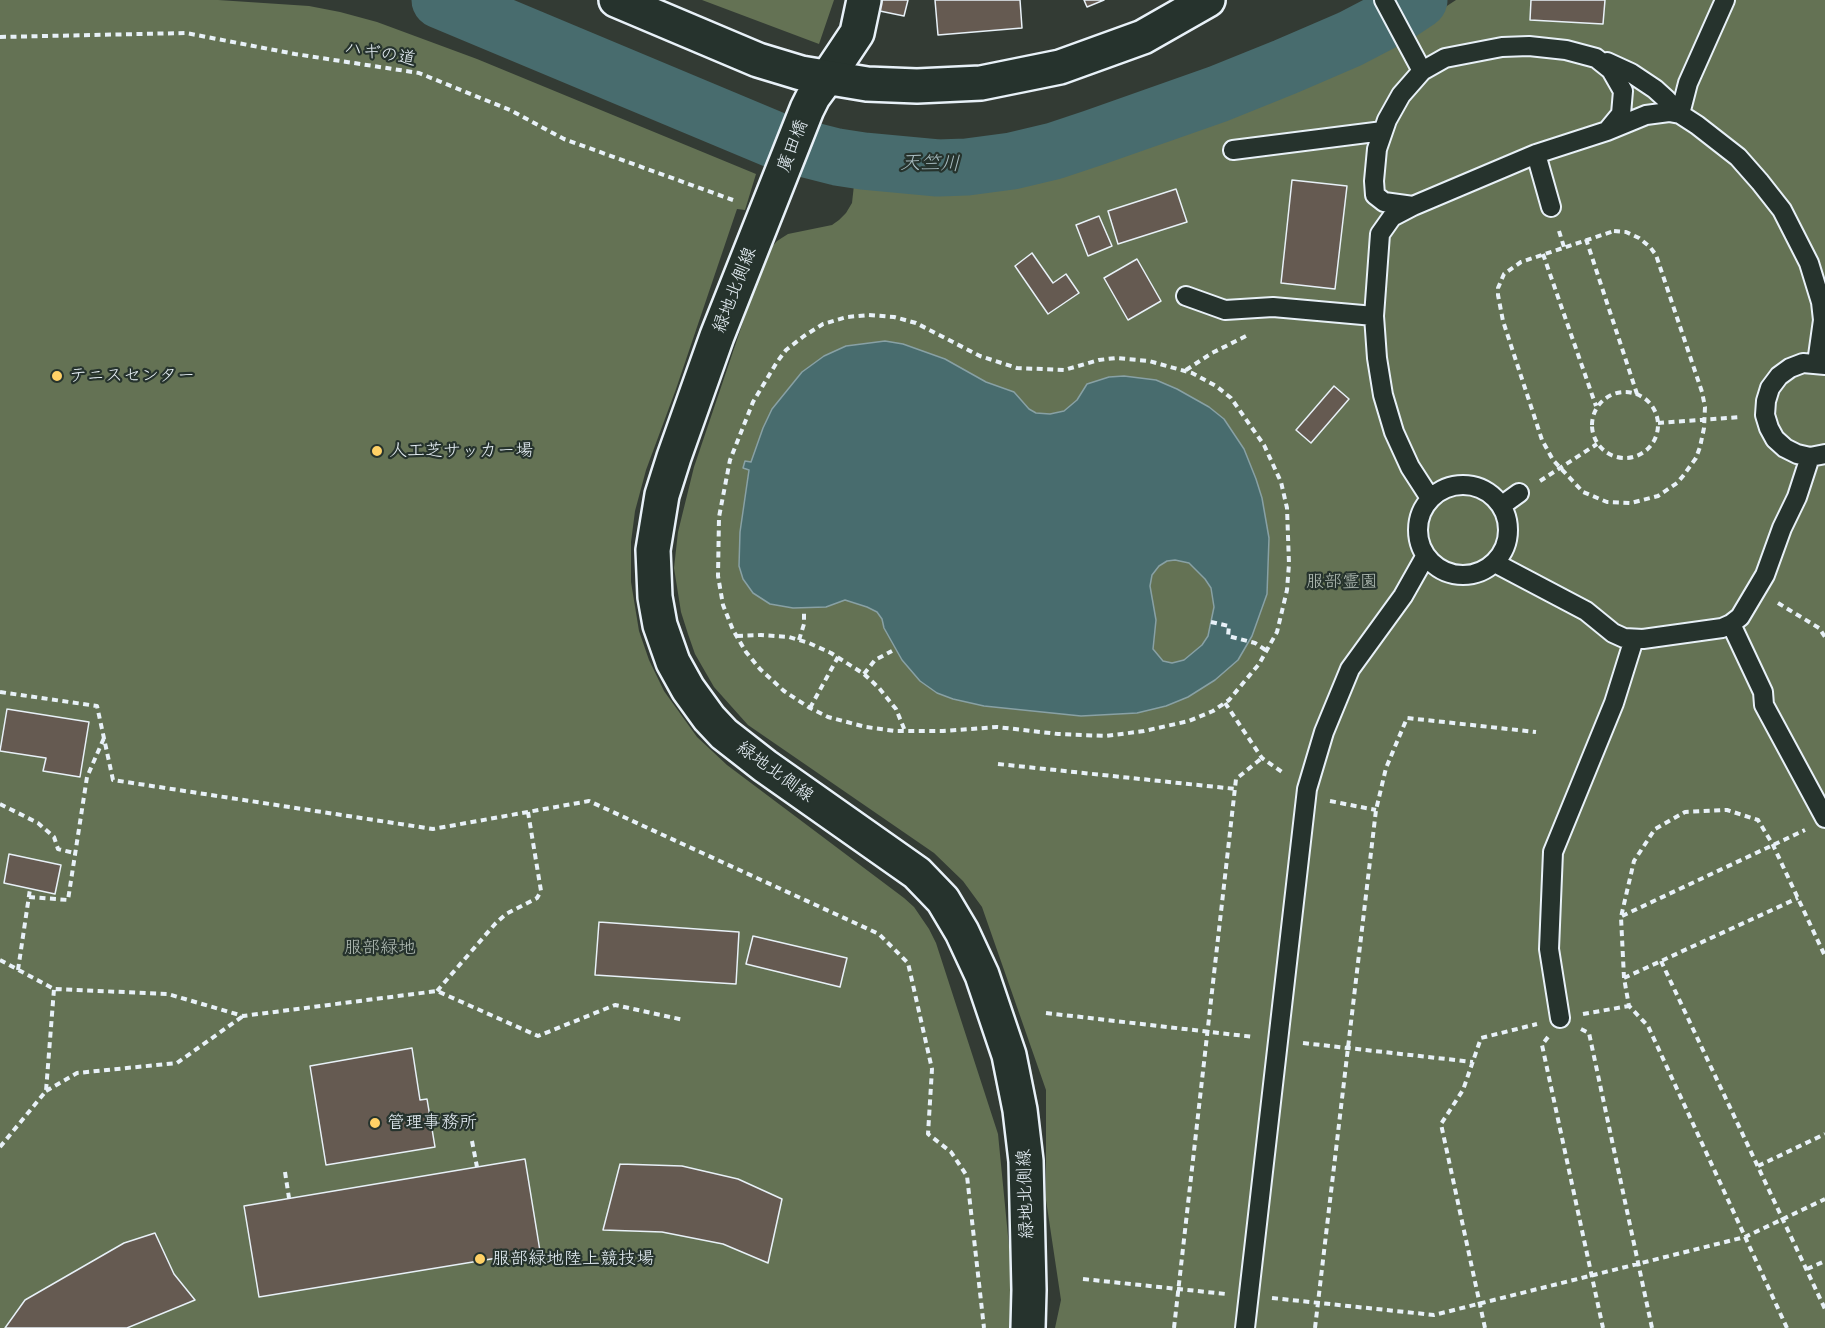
<!DOCTYPE html>
<html>
<head>
<meta charset="utf-8">
<style>
  body { margin:0 }
  canvas { display:block; background:#333b34 }
</style>
</head>
<body>
<canvas width="1825" height="1328"></canvas>
<script>
const ctx = document.querySelector('canvas').getContext('2d');
ctx.lineJoin = 'round';
function fillPath(path, color) { ctx.fillStyle = color; ctx.fill(path, 'evenodd'); }
const toPath = rows => new Path2D(rows.map(r => 'M' + r).join(''));
function trace(path, color, width, dash) { ctx.strokeStyle = color; ctx.lineWidth = width; ctx.lineCap = dash ? 'butt' : 'round'; ctx.setLineDash(dash || []); ctx.stroke(path); }
function label(font, color, halo, rows, align = 'center') {
  ctx.font = font + ' "Patrick Hand","Klee One",sans-serif'; ctx.lineWidth = 4.5; ctx.setLineDash([]); ctx.textBaseline = 'middle'; ctx.strokeStyle = halo; ctx.fillStyle = color; for (const [text, x, y, turn = 0] of rows) {
    ctx.save(); ctx.translate(x, y); ctx.rotate((+turn || 0) * Math.PI / 180); ctx.textAlign = isNaN(turn) ? turn : align; if (halo) ctx.strokeText(text, 0, 0); ctx.fillText(text, 0, 0); ctx.restore();
  }
}
const green = toPath([
  [0,0,218,0,309,6,340,12,377,22,477,59,756,174,745,210,737,209,676,389,646,470,635,511,631,542,631,582,639,631,649,660,664,691,697,737,727,765,904,898,914,907,929,929,936,943,998,1134,1017,1328,0,1328],
  [702,0,834,0,819,44],
  [1456,0,1825,0,1825,1328,1055,1328,1061,1300,1046,1200,1046,1090,982,907,963,881,934,853,748,725,714,687,695,654,688,634,681,612,674,568,678,532,694,467,764,260,769,250,777,241,788,234,832,225,839,220,846,213,852,203,855,176,916,183,957,184,1012,178,1056,169,1116,149,1290,84,1418,25]
]);
const water = toPath([
  [885,341,903,344,945,359,986,382,1014,392,1029,409,1036,413,1050,414,1064,411,1077,400,1087,384,1109,377,1124,376,1156,380,1177,389,1209,407,1224,419,1244,449,1256,479,1262,498,1269,538,1267,594,1252,636,1238,660,1215,680,1188,697,1166,706,1137,713,1081,716,984,706,953,699,937,693,920,681,902,660,884,628,882,619,877,612,867,607,845,600,826,607,793,608,770,604,753,593,743,579,739,566,740,532,749,470,743,468,745,461,751,462,763,428,772,409,802,372,824,356,846,346,885,341],
  [1175,560,1189,563,1205,579,1211,588,1214,607,1208,636,1202,645,1184,660,1172,663,1163,661,1153,649,1156,620,1150,586,1152,575,1159,566,1167,561,1175,560]
]);
const river = toPath([
  [440,0,782,143,837,157,863,161,938,168,967,167,1012,161,1054,151,1093,138,1218,94,1285,67,1350,39,1398,14,1419,0]
]);
const building = toPath([
  [877,0,908,0,904,16,875,10,877,0],
  [935,0,1020,0,1022,28,938,35,935,0],
  [1084,0,1104,0,1087,7,1084,0],
  [1531,0,1605,0,1603,24,1530,20,1531,0],
  [1292,180,1347,186,1335,289,1281,283,1292,180],
  [1176,189,1187,222,1118,244,1108,211,1176,189],
  [1099,216,1112,246,1088,256,1076,225,1099,216],
  [1032,253,1053,283,1066,274,1079,293,1048,314,1015,266,1032,253],
  [1137,259,1161,301,1128,320,1104,278,1137,259],
  [1334,386,1349,399,1311,443,1296,430,1334,386],
  [7,709,89,722,80,777,43,771,46,758,0,751,7,709],
  [9,854,61,865,55,894,4,883,9,854],
  [599,922,739,932,736,984,595,975,599,922],
  [753,936,847,958,840,987,746,964,753,936],
  [412,1048,420,1100,427,1099,435,1147,326,1165,310,1066,412,1048],
  [525,1159,540,1251,259,1297,244,1206,525,1159],
  [620,1164,682,1166,738,1179,782,1199,768,1263,723,1244,662,1232,603,1230,620,1164],
  [155,1233,174,1274,195,1300,127,1328,5,1328,25,1300,124,1243,155,1233]
]);
const path = toPath([
  [0,37,186,33,295,54,419,73,510,110,564,139,733,200],
  [1559,231,1564,247],
  [1614,231,1626,232,1639,238,1650,247,1656,255,1702,392,1705,407,1704,428,1700,447,1696,458,1683,476,1677,483,1658,496,1631,503,1607,502,1583,492,1553,460,1542,440,1503,321,1498,295,1498,288,1504,274,1521,262,1614,231],
  [1586,239,1637,394],
  [1543,254,1596,406],
  [869,315,894,317,916,323,980,356,1017,368,1064,370,1099,360,1116,358,1149,361,1192,373,1216,386,1231,398,1264,445,1281,482,1287,508,1289,564,1287,590,1277,632,1259,664,1229,700,1213,711,1189,721,1144,731,1106,736,1058,734,997,727,943,731,895,731,866,727,828,717,810,708,784,691,760,669,746,652,733,630,723,605,718,576,719,517,730,460,753,402,777,362,786,350,804,336,823,324,847,317,869,315],
  [1186,370,1212,353,1248,335],
  '1592 425a33 33 0 1 1 66 0a33 33 0 1 1-66 0Z',
  [1658,423,1741,417],
  [1540,481,1597,444],
  [1778,603,1819,628,1825,637],
  [1211,622,1229,626,1228,636,1255,643,1267,651],
  [737,636,761,635,789,637,809,643,831,653,864,674,879,688,896,709,905,731],
  [799,640,804,624,804,612],
  [864,674,875,660,892,651],
  [0,692,97,706,113,780,433,829,589,801,879,934,908,963,932,1069,928,1134,951,1152,967,1176,984,1328],
  [1225,703,1262,758,1285,774],
  [810,708,838,657],
  [998,764,1236,789],
  [1330,801,1376,810],
  [0,804,38,823,54,837,58,849,74,853],
  [29,897,68,900,87,777,104,738],
  [1622,916,1805,830],
  [0,960,54,989,168,994,243,1016,437,991,538,1036,615,1005,684,1020],
  [1661,961,1825,1309],
  [18,970,30,889],
  [1624,978,1798,898],
  [437,991,495,924,506,914,537,898,541,891,528,812],
  [1046,1013,1254,1037],
  [1583,1014,1629,1006],
  [1581,1029,1589,1033,1652,1328],
  [1548,1037,1542,1045,1603,1328],
  [1303,1043,1473,1062],
  [46,1091,77,1073,177,1063,243,1016],
  [472,1141,477,1167],
  [0,1147,46,1091,54,989],
  [1758,1166,1825,1134],
  [285,1172,289,1198],
  [1807,1269,1825,1261],
  [1083,1279,1226,1294],
  [1272,1298,1434,1315,1745,1237,1825,1199],
  [1174,1328,1236,779,1262,758],
  [1315,1328,1376,810,1386,768,1407,718,1536,732],
  [1485,1328,1441,1124,1463,1090,1481,1038,1537,1024],
  [1787,1328,1648,1026,1629,1006,1624,978,1621,917,1634,861,1655,829,1685,812,1727,810,1758,820,1773,845,1825,956]
]);
const lane = toPath([
  [1384,0,1422,71],
  [1607,62,1631,73,1655,89,1666,99,1680,114,1697,125,1738,157,1760,182,1782,210,1809,263,1821,302,1823,320,1817,363],
  [1680,114,1688,83,1725,0],
  [1607,131,1621,114,1623,91,1611,70,1596,58,1566,50,1529,46,1502,47,1445,58,1422,71,1401,95,1387,120,1377,149,1374,181,1375,195,1384,202,1413,206,1536,154,1607,131,1646,115,1669,112,1680,114],
  [1233,150,1383,131],
  [1536,154,1551,207],
  [1413,206,1392,217,1380,234,1374,316,1377,358,1383,395,1394,432,1410,467,1430,498],
  [1186,296,1225,310,1273,307,1374,316],
  [1825,365,1803,363,1790,368,1779,376,1770,388,1766,401,1765,415,1769,428,1775,439,1785,448,1797,454,1810,457,1825,454],
  '1418 530a45 45 0 1 1 90 0a45 45 0 1 1-90 0Z',
  [1501,506,1519,493],
  [1495,563,1586,611,1613,633,1624,638,1643,639,1722,628,1731,624,1740,617,1765,575,1782,528,1797,497,1810,457],
  [1731,624,1763,692,1764,705,1825,818],
  [1560,1018,1549,949,1553,852,1614,703,1634,639],
  [1245,1328,1307,789,1324,732,1350,669,1403,596,1425,557]
]);
const street = toPath([
  [827,78,857,33,864,0]
]);
const secondary = toPath([
  [616,0,758,60,801,73,867,84,917,86,981,83,1060,67,1143,37,1208,0],
  [827,78,813,97,807,109,717,336,674,457,662,495,653,550,655,597,660,625,673,662,688,689,709,718,724,734,765,766,917,873,943,900,962,932,982,975,1009,1055,1020,1110,1026,1161,1029,1290,1028,1328]
]);
const markers = [
  [57,376,6,"#ffd166"],
  [377,451,6,"#ffd166"],
  [375,1123,6,"#ffd166"],
  [480,1259,6,"#ffd166"]
];
const streetNames = [
  ["ハギの道",380,54,10],
  ["廣田橋",793,146,-69],
  ["緑地北側線",735,290,-69],
  ["緑地北側線",775,772,36],
  ["緑地北側線",1026,1194,-92]
];
const poiNames = [
  ["テニスセンター",69,376],
  ["人工芝サッカー場",389,451],
  ["管理事務所",387,1123],
  ["服部緑地陸上競技場",492,1259]
];
const parkNames = [
  ["服部霊園",1342,582],
  ["服部緑地",380,948]
];
const waterNames = [
  ["天竺川",930,164,1]
];
fillPath(green, '#647254');
fillPath(water, '#486c6e');
trace(water, '#88a1a5', 1.5);
trace(river, '#486c6e', 57);
fillPath(building, '#655a51');
trace(building, '#e8f1f8', 1.5);
trace(lane, '#e8f1f8', 22);
trace(street, '#e8f1f8', 38);
trace(secondary, '#e8f1f8', 38);
trace(path, '#e8f1f8', 4, [6, 4.5]);
trace(lane, '#26332d', 18);
trace(street, '#26332d', 33);
trace(secondary, '#26332d', 33);
for (const [x, y, r, color] of markers) { const dot = new Path2D(); dot.arc(x, y, r, 0, 2 * Math.PI); ctx.fillStyle = color; ctx.fill(dot); trace(dot, '#26332d', 2); }
label('18px', '#e8f1f8', '#26332d', streetNames);
label('18px', '#e8f1f8', '#26332d', poiNames, 'left');
label('18px', '#b3beb6', '#26332d', parkNames);
label('italic 20px', '#a8bcc1', '#26332d', waterNames);
</script>
</body>
</html>
